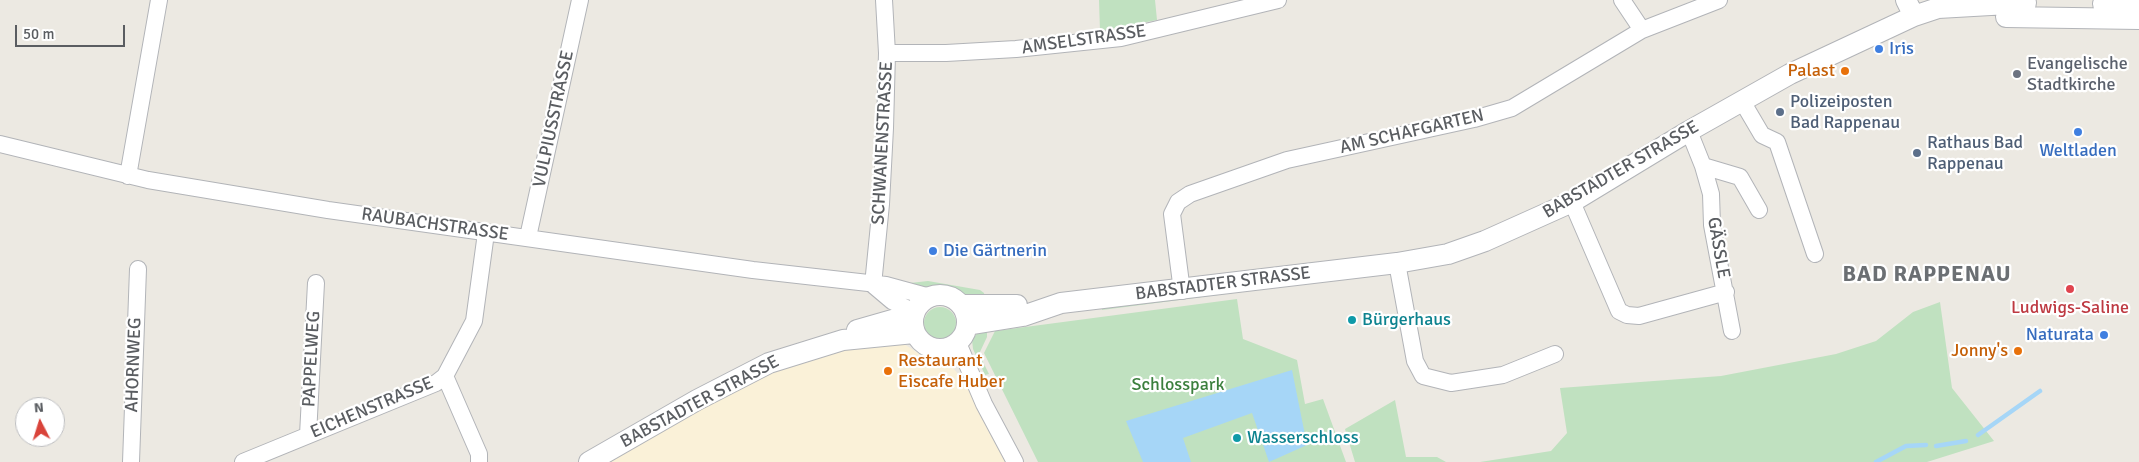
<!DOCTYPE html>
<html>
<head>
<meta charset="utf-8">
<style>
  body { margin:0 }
  #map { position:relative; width:2139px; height:462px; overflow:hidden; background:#ece9e2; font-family:Signika,sans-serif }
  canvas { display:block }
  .north { position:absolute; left:15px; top:397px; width:50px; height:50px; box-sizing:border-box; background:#fff; border:1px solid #bdbec0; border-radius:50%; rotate:355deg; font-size:14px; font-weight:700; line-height:20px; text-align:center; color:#5a5d61 }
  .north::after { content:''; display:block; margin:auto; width:18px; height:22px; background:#d9433a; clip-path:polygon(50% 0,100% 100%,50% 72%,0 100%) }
  .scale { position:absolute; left:15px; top:25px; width:110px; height:22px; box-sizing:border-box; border:2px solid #5a5d61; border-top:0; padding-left:6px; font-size:15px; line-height:18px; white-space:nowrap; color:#5a5d61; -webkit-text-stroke:4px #fff; paint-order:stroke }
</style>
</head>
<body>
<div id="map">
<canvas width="2139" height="462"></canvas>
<div class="north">N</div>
<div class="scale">50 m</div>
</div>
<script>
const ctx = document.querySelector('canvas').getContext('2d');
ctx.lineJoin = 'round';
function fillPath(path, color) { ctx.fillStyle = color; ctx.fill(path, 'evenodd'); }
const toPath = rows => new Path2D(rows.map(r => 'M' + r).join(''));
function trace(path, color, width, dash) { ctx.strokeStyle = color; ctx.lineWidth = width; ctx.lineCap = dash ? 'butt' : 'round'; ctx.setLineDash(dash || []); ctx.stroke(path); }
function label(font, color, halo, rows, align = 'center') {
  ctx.font = font + ' Signika,sans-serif'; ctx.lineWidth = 4.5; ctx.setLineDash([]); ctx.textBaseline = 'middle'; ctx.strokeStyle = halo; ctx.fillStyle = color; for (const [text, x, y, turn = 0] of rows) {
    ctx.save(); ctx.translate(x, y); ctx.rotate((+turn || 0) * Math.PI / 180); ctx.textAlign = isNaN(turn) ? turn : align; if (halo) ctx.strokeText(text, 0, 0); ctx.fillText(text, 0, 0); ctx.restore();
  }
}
const commercial = toPath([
  [901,342,924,357,952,367,968,385,1007,462,598,462,771,370,834,349]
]);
const green = toPath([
  [1099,0,1155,0,1157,20,1100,31],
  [928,281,980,290,984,293,985,300,963,297,956,292,944,289,924,289,907,286,910,283],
  [1263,285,1264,289,1102,310,1102,306],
  [1237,299,1243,339,1297,360,1305,404,1323,399,1346,462,1038,462,984,353,995,331],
  [1940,302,1952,388,1994,441,1927,462,1480,462,1551,451,1567,433,1560,388,1721,376,1836,354,1876,341,1913,312],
  '924 323a16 16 0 1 1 32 0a16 16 0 1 1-32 0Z',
  [987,328,987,337,979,354,989,374,985,375,973,349,972,340,978,332],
  [1395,400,1406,457,1437,457,1446,462,1355,462,1345,429]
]);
const water = toPath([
  [1292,370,1307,445,1269,462,1252,413,1183,438,1191,462,1143,462,1126,421]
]);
const stream = toPath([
  [1978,435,2040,391],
  [1936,446,1966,441],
  [1876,462,1906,446,1926,445]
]);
const minor = toPath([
  [1622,0,1642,30],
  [887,53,946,53,1016,49,1121,38,1278,0],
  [1742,101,1762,135,1777,142,1815,254],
  [1689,131,1703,166,1740,177,1759,210],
  [0,144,148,180,328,210,753,270,886,285,930,297],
  [1703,166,1711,194,1712,225,1732,331],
  [128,176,159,0],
  [1572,202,1619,311,1627,315,1639,316,1726,292],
  [528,237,580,0],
  [1397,263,1415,361,1423,376,1451,383,1503,375,1555,354],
  [873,285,881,204,885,128,887,53,884,0],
  [873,285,892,301,914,312],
  [1182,291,1172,214,1178,202,1190,194,1287,160,1474,119,1512,108,1642,30,1719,0],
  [958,343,984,404,1015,462],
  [445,376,479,454,479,462],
  [308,435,316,283],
  [131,462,138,269],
  [243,462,436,383,445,376,474,321,486,233]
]);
const tertiary = toPath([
  [1906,0,1914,16],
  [2103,4,2139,5],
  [2006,17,2139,19],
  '913 322a27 27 0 1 1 54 0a27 27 0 1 1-54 0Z',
  [961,305,1017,305],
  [967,325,1023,316,1061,303,1397,263,1448,254,1485,241,1572,202,1689,131,1790,74,1914,16,1938,8,2026,3],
  [857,330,913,314],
  [589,462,697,400,769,363,843,340,914,333]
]);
const markers = [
  [1879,49,5,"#3f7fe0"],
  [1845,71,5,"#e8710a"],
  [2017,74,5,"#6b7280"],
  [1780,112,5,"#5c6f8a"],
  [2078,132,5,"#3f7fe0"],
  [1917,153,5,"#5c6f8a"],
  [933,251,5,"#3f7fe0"],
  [2070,289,5,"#e0444e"],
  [1352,320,5,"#0f9aa8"],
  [2104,335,5,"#3f7fe0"],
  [2018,351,5,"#e8710a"],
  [888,371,5,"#e8710a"],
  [1237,438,5,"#0f9aa8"]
];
const streetNames = [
  ["AMSELSTRASSE",1084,40,-8],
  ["VULPIUSSTRASSE",554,119,-78],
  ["AM SCHAFGARTEN",1412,132,-13],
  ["SCHWANENSTRASSE",883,143,-87],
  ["BABSTADTER STRASSE",1621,170,-30],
  ["RAUBACHSTRASSE",435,225,8],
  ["GÄSSLE",1718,248,80],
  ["BABSTADTER STRASSE",1223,284,-7],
  ["PAPPELWEG",312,359,-87],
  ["AHORNWEG",134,365,-88],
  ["BABSTADTER STRASSE",700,402,-28],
  ["EICHENSTRASSE",372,408,-23]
];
const shopNames = [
  ["Iris",1889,49],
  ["Weltladen",2078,151,"center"],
  ["Die Gärtnerin",943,251],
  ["Naturata",2094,335,"right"]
];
const worshipNames = [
  ["Evangelische",2027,64],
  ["Stadtkirche",2027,85]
];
const foodNames = [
  ["Palast",1835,71],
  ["Jonny's",2008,351],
  ["Restaurant",898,361,"left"],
  ["Eiscafe Huber",898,382,"left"]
];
const serviceNames = [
  ["Polizeiposten",1790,102],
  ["Bad Rappenau",1790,123],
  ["Rathaus Bad",1927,143],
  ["Rappenau",1927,164]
];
const healthNames = [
  ["Ludwigs-Saline",2070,308]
];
const cultureNames = [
  ["Bürgerhaus",1362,320],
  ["Wasserschloss",1247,438]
];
const parkNames = [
  ["Schlosspark",1178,385]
];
const districtNames = [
  ["BAD RAPPENAU",1927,275]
];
fillPath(commercial, '#faf1d8');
fillPath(green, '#c0e1c0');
fillPath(water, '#a6d6f7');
trace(stream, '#a6d6f7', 4.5);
trace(minor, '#b2b4b8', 18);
trace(tertiary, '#b2b4b8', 22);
trace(minor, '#fff', 16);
trace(tertiary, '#fff', 20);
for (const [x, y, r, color] of markers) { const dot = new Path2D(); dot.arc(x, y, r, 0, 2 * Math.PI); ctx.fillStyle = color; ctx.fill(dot); trace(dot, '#fff', 2); }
label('18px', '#5a5d61', '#fff', streetNames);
label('18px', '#366cbe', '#fff', shopNames, 'left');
label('18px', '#5b616d', '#fff', worshipNames, 'left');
label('18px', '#c56008', '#fff', foodNames, 'right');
label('18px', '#4e5e75', '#fff', serviceNames, 'left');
label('18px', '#be3a42', '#fff', healthNames);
label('18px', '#0d838f', '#fff', cultureNames, 'left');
label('18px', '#3b7f3d', '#fff', parkNames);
ctx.letterSpacing = '1px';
label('bold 22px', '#6b6f73', '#fff', districtNames);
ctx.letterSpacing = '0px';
</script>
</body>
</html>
